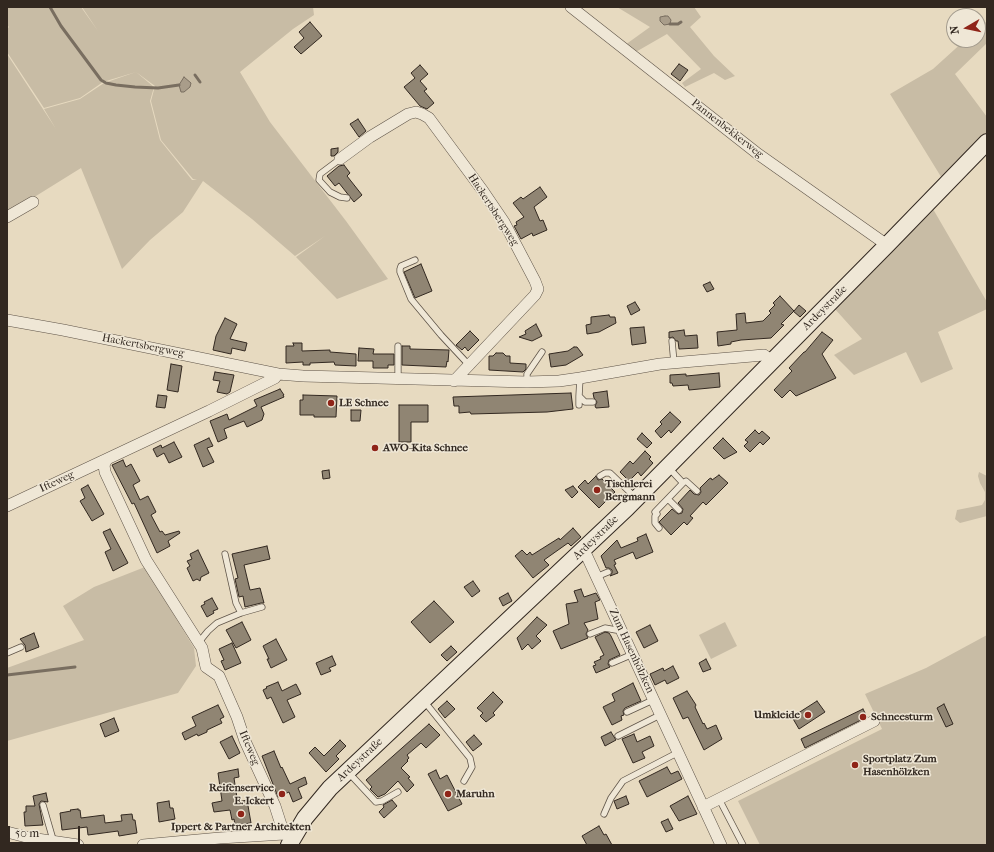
<!DOCTYPE html>
<html>
<head>
<meta charset="utf-8">
<style>
  body { margin:0 }
  #map { position:relative; width:994px; height:852px; overflow:hidden; background:#e7dac0; font-family:"IM FELL French Canon",serif }
  canvas { display:block }
  .frame { position:absolute; inset:0; border:8px solid #322820; pointer-events:none }
  .north { position:absolute; left:946px; top:8px; width:40px; height:40px; box-sizing:border-box; background:#efe7d6; border:1px solid #a39b8d; border-radius:50%; rotate:261deg; font-size:11px; font-weight:700; line-height:16px; text-align:center; color:#322820 }
  .north::after { content:''; display:block; margin:auto; width:14px; height:18px; background:#8f2418; clip-path:polygon(50% 0,100% 100%,50% 72%,0 100%) }
  .scale { position:absolute; left:8px; top:826px; width:72px; height:18px; box-sizing:border-box; border:2px solid #322820; border-top:0; padding-left:5px; font-size:12px; line-height:14px; white-space:nowrap; color:#322820; -webkit-text-stroke:3px #efe7d6; paint-order:stroke }
</style>
</head>
<body>
<div id="map">
<canvas width="994" height="852"></canvas>
<div class="frame"></div>
<div class="north">N</div>
<div class="scale">50 m</div>
</div>
<script>
const ctx = document.querySelector('canvas').getContext('2d');
ctx.lineJoin = 'round';
function fillPath(path, color) { ctx.fillStyle = color; ctx.fill(path, 'evenodd'); }
const toPath = rows => new Path2D(rows.map(r => 'M' + r).join(''));
function trace(path, color, width, dash) { ctx.strokeStyle = color; ctx.lineWidth = width; ctx.lineCap = dash ? 'butt' : 'round'; ctx.setLineDash(dash || []); ctx.stroke(path); }
function label(font, color, halo, rows, align = 'center') {
  ctx.font = font + ' "IM FELL French Canon",serif'; ctx.lineWidth = 3; ctx.setLineDash([]); ctx.textBaseline = 'middle'; ctx.strokeStyle = halo; ctx.fillStyle = color; for (const [text, x, y, turn = 0] of rows) {
    ctx.save(); ctx.translate(x, y); ctx.rotate((+turn || 0) * Math.PI / 180); ctx.textAlign = isNaN(turn) ? turn : align; if (halo) ctx.strokeText(text, 0, 0); ctx.fillText(text, 0, 0); ctx.restore();
  }
}
const green = toPath([
  [7,7,81,7,98,31,82,7,313,7,314,15,293,29,240,72,270,122,346,221,388,279,337,299,296,257,325,236,295,256,252,219,203,181,183,212,150,240,122,269,81,168,7,214,7,54,56,129,44,109,80,99,104,83,136,72,154,87,150,101,160,140,192,180,197,180,193,179,161,140,151,101,155,86,136,72,103,82,80,98,44,108,7,52,7,29,9,27,7,25],
  [617,7,694,7,701,17,690,27,714,56,735,76,725,80,714,73,685,87,682,83,701,69,667,34,634,53,625,45,650,27],
  [987,21,987,43,955,74,987,117,987,134,943,180,890,94,933,69,965,40,978,40,978,29],
  [933,209,987,302,987,309,938,332,953,369,921,383,906,352,854,375,834,355,862,339,834,308],
  [979,472,987,476,987,516,960,523,955,519,957,510,982,505,985,500,985,492,980,483,978,476],
  [145,567,194,648,196,666,178,693,7,741,7,668,84,640,63,606,94,587],
  [725,622,737,646,711,659,699,635],
  [987,635,987,845,760,845,738,801,882,729,865,694,926,668]
]);
const water = toPath([
  [665,16,668,16,671,20,670,24,664,25,660,21,660,17,665,16],
  [184,77,191,83,190,87,184,92,181,92,179,85,184,77]
]);
const stream = toPath([
  [50,7,61,26,101,80,106,83,116,85,135,87,158,88,179,85],
  [670,24,678,24,681,22],
  [195,75,200,82],
  [7,675,75,667]
]);
const building = toPath([
  [310,22,322,36,301,54,294,47,304,38,299,32,310,22],
  [679,64,688,70,680,81,671,74,679,64],
  [420,65,428,74,420,81,427,89,424,91,434,103,427,109,420,106,404,87,415,78,411,73,420,65],
  [358,119,366,131,359,137,350,124,358,119],
  [338,148,338,152,334,156,331,156,331,149,338,148],
  [344,165,350,173,347,176,362,195,354,202,339,183,335,186,327,176,339,166,344,165],
  [540,187,547,197,534,207,540,221,543,220,547,230,533,236,532,233,521,239,514,226,517,225,516,222,524,217,513,203,521,197,523,199,540,187],
  [421,264,432,291,415,298,404,272,421,264],
  [710,282,714,289,707,292,703,285,710,282],
  [780,296,794,311,799,305,806,311,800,317,793,311,794,311,781,324,784,325,771,338,741,340,731,342,731,344,718,346,717,332,737,330,736,314,745,313,746,323,763,321,771,313,769,311,775,305,773,303,780,296],
  [635,302,640,310,631,315,627,306,635,302],
  [609,315,610,317,615,317,616,323,599,332,587,334,586,325,591,324,591,317,609,315],
  [225,318,237,324,230,339,247,343,245,351,232,348,231,354,213,350,216,336,225,318],
  [536,324,542,336,532,341,519,337,526,334,525,331,536,324],
  [644,327,646,343,632,345,630,328,644,327],
  [684,330,685,336,697,335,698,348,679,349,678,341,676,341,673,337,669,338,669,332,684,330],
  [470,331,479,340,468,351,465,347,462,350,456,345,470,331],
  [822,332,833,340,822,354,836,378,796,396,790,390,782,398,774,390,792,371,789,368,804,352,805,352,822,332],
  [293,343,302,343,302,351,330,350,330,352,356,354,356,366,335,365,334,362,310,363,310,365,303,365,303,362,286,363,286,346,294,346,293,343],
  [402,346,410,346,410,349,449,350,448,362,447,361,446,367,402,365,402,346],
  [574,347,577,347,583,355,566,365,551,367,549,354,568,351,574,347],
  [359,348,374,349,373,354,394,354,394,365,388,365,388,368,373,368,373,361,358,361,359,348],
  [496,353,503,353,506,356,510,356,510,363,526,364,526,369,523,372,489,370,489,356,493,356,496,353],
  [171,364,182,366,178,392,167,390,171,364],
  [215,372,234,375,230,392,227,394,217,392,220,381,213,380,215,372],
  [719,373,720,387,689,390,688,385,673,386,672,383,670,383,670,375,686,374,686,376,719,373],
  [280,389,284,395,283,395,284,397,261,407,264,414,262,420,247,427,244,421,224,429,227,438,218,442,210,421,227,414,229,420,257,406,254,400,280,389],
  [607,391,609,407,596,408,595,406,597,402,594,398,593,393,607,391],
  [571,393,573,409,547,412,471,414,470,412,459,413,459,406,454,406,453,397,571,393],
  [158,395,167,396,165,408,156,407,158,395],
  [303,395,337,396,336,417,314,417,314,415,300,415,300,400,303,400,303,395],
  [399,405,428,405,428,422,411,422,411,442,399,442,399,405],
  [351,410,361,410,360,421,351,421,351,410],
  [670,412,681,422,671,433,669,430,661,438,655,431,662,424,660,422,670,412],
  [755,430,759,434,762,431,770,438,763,445,760,442,750,452,744,446,748,442,745,440,755,430],
  [642,433,652,443,647,448,637,439,642,433],
  [209,438,213,446,207,448,214,462,203,467,194,445,209,438],
  [723,438,737,452,724,459,713,448,723,438],
  [174,442,182,457,169,463,164,453,157,457,153,449,161,445,162,448,174,442],
  [645,451,651,457,649,459,653,463,641,476,638,472,629,481,620,472,630,461,633,464,645,451],
  [123,460,126,467,131,464,140,481,133,485,140,500,148,496,156,512,151,515,160,532,162,531,165,535,179,531,180,533,168,541,170,546,157,553,134,503,132,504,112,465,123,460],
  [329,470,330,478,323,479,322,471,329,470],
  [719,475,728,483,706,505,703,502,690,516,693,518,687,525,684,522,671,535,659,522,672,509,678,514,682,513,683,509,678,503,690,490,694,494,699,495,701,492,700,488,709,479,711,478,712,480,719,475],
  [596,476,598,480,602,479,615,492,599,508,578,487,585,480,588,484,596,476],
  [88,485,104,514,92,521,80,501,85,498,81,489,88,485],
  [573,486,578,492,572,498,565,490,573,486],
  [573,528,581,537,571,546,568,543,544,560,549,565,533,578,515,556,522,550,527,555,530,552,532,555,559,538,560,540,573,528],
  [110,529,128,563,113,571,105,552,111,549,103,532,110,529],
  [646,534,653,552,636,559,633,552,614,560,616,564,614,565,618,573,610,576,612,573,612,570,609,568,606,568,601,556,617,540,621,548,638,541,637,538,646,534],
  [267,546,270,559,244,565,250,590,260,588,264,603,261,603,245,607,243,596,239,597,235,579,238,578,232,554,267,546],
  [198,550,209,573,201,577,200,581,197,579,193,581,187,568,190,566,187,561,192,559,190,554,198,550],
  [473,581,480,591,472,597,464,587,473,581],
  [581,589,584,597,596,593,600,600,595,602,598,619,584,623,588,630,586,634,588,638,561,649,553,631,569,624,566,604,578,602,574,591,581,589],
  [508,593,512,601,503,606,499,598,508,593],
  [212,598,218,609,213,611,214,613,207,617,201,606,205,604,204,602,212,598],
  [434,601,454,622,430,643,411,622,434,601],
  [537,617,547,625,536,636,541,641,532,649,528,644,522,650,517,638,537,617],
  [242,622,251,640,236,648,226,630,242,622],
  [650,625,658,641,644,648,636,632,650,625],
  [605,632,609,633,611,636,620,655,609,660,608,664,610,667,596,673,593,666,596,665,594,662,601,659,600,657,604,655,595,637,605,632],
  [34,633,39,647,26,652,25,645,20,639,34,633],
  [276,639,287,660,271,668,267,659,269,659,263,646,276,639],
  [232,643,241,663,225,670,221,661,224,660,219,649,232,643],
  [451,646,457,652,447,661,441,655,451,646],
  [332,656,336,665,329,668,331,671,321,675,316,663,332,656],
  [706,659,711,669,703,672,699,663,706,659],
  [673,666,679,678,667,684,665,680,655,685,650,674,663,668,664,671,673,666],
  [278,682,282,691,296,684,301,694,287,700,295,717,283,723,271,697,267,699,263,690,267,688,266,687,278,682],
  [633,683,641,701,625,708,623,711,624,715,621,716,622,720,612,725,603,707,615,701,612,694,633,683],
  [687,691,696,705,695,707,703,724,704,723,707,729,716,725,722,739,704,750,688,717,683,719,673,698,687,691],
  [493,692,503,702,493,713,495,715,486,722,480,716,483,713,477,708,493,692],
  [447,701,455,709,445,718,438,709,447,701],
  [817,701,825,712,799,729,792,717,817,701],
  [944,704,953,724,946,727,937,708,944,704],
  [218,705,224,717,220,719,222,723,207,730,207,732,198,736,197,734,185,740,182,733,196,726,192,717,218,705],
  [863,709,867,717,805,748,801,739,863,709],
  [114,718,119,731,105,737,100,724,114,718],
  [429,724,440,735,426,748,421,743,407,755,409,758,407,760,408,761,401,768,410,777,408,778,414,785,407,792,398,781,385,794,378,797,370,789,372,787,366,780,429,724],
  [611,732,616,740,605,746,601,737,611,732],
  [634,734,637,742,650,736,654,746,642,752,645,758,633,763,622,739,634,734],
  [474,735,482,744,473,751,466,742,474,735],
  [232,736,240,753,229,759,220,742,232,736],
  [340,740,346,746,336,756,339,759,326,772,309,753,315,747,324,756,340,740],
  [274,751,281,768,282,767,290,784,305,777,307,784,298,788,302,798,293,802,289,792,278,797,262,756,274,751],
  [667,767,671,774,678,771,682,779,647,797,639,781,667,767],
  [238,769,239,777,234,778,237,798,238,802,247,800,251,823,235,825,234,819,232,820,230,810,214,812,212,803,222,801,218,773,238,769],
  [436,770,440,779,447,775,462,804,448,811,428,774,436,770],
  [46,793,48,802,41,801,39,804,43,825,25,826,24,812,26,812,26,806,35,806,33,796,46,793],
  [626,796,629,804,617,809,614,801,626,796],
  [688,796,697,814,679,821,670,806,688,796],
  [392,800,397,806,384,818,379,812,384,807,383,805,392,800],
  [169,801,170,808,173,808,175,819,159,822,157,803,169,801],
  [78,809,78,810,80,810,81,818,104,815,105,823,122,821,121,815,132,814,133,820,135,820,137,833,119,836,118,831,88,835,87,827,62,830,60,813,71,811,70,810,78,809],
  [668,819,673,829,666,832,661,822,668,819],
  [599,826,604,835,606,834,612,845,587,845,582,836,599,826]
]);
const service = toPath([
  [340,159,320,174,319,180,330,192,340,197,347,198],
  [415,260,401,266,400,269,400,272,411,299,441,335,468,364],
  [672,341,674,363],
  [580,378,579,396,585,402,593,402],
  [398,379,398,346],
  [527,382,527,374,542,352],
  [579,405,579,396],
  [600,476,605,473,610,473,636,498],
  [683,483,686,481,697,491],
  [668,499,679,510],
  [659,528,655,523,655,516,657,514,655,512,683,483,668,467],
  [225,554,236,603,241,613],
  [596,577,608,572],
  [590,634,605,628,616,630],
  [199,642,208,631,217,623,241,613,262,607],
  [7,653,21,647],
  [612,663,633,654],
  [424,701,470,758,472,767,464,781],
  [627,712,653,700],
  [618,736,660,715],
  [348,772,376,802,382,801,398,792],
  [719,799,743,845],
  [43,805,54,843],
  [604,814,611,798,623,781,677,753]
]);
const minor = toPath([
  [571,7,758,154,887,245],
  [340,159,370,137,408,114,416,112,422,114,429,118,483,191,504,222,535,281,538,289,535,295,454,381],
  [7,217,33,202],
  [7,320,63,330,278,374,303,376,527,382,559,381,580,378,660,364,764,355,772,361],
  [107,459,104,465,105,472,146,560,202,648,206,667,219,676,237,717,245,741,275,806,284,834],
  [7,506,209,411,275,378,278,374],
  [584,550,721,845],
  [703,807,874,721],
  [7,832,30,838,78,845],
  [143,845,220,838,284,834,290,836]
]);
const secondary = toPath([
  [289,845,305,818,330,788,627,508,887,245,987,142]
]);
const markers = [
  [331,403,4,"#8f2418"],
  [375,448,4,"#8f2418"],
  [597,490,4,"#8f2418"],
  [808,715,4,"#8f2418"],
  [863,717,4,"#8f2418"],
  [855,765,4,"#8f2418"],
  [282,794,4,"#8f2418"],
  [448,794,4,"#8f2418"],
  [241,814,4,"#8f2418"]
];
const streetNames = [
  ["Pannenbekkerweg",727,129,38],
  ["Hackertsbergweg",493,210,57],
  ["Ardeystraße",825,308,-45],
  ["Hackertsbergweg",143,346,11],
  ["Ifteweg",57,482,-25],
  ["Ardeystraße",596,538,-44],
  ["Zum Hasenhölzken",631,651,65],
  ["Ifteweg",249,748,67],
  ["Ardeystraße",360,760,-43]
];
const poiNames = [
  ["LE Schnee",339,403],
  ["AWO-Kita Schnee",383,448],
  ["Tischlerei",605,484],
  ["Bergmann",605,497],
  ["Umkleide",800,715,"right"],
  ["Schneesturm",871,717],
  ["Sportplatz Zum",863,759],
  ["Hasenhölzken",863,772],
  ["Reifenservice",274,788,"right"],
  ["E. Ickert",274,801,"right"],
  ["Maruhn",456,794],
  ["Ippert & Partner Architekten",241,827,"center"]
];
fillPath(green, '#c8bca5');
fillPath(water, '#a99d8a');
trace(water, '#796e60', 1);
trace(stream, '#796e60', 3);
fillPath(building, '#908573');
trace(building, '#322820', 1);
trace(service, '#5f5448', 7);
trace(minor, '#5f5448', 12);
trace(secondary, '#322820', 18);
trace(service, '#efe7d6', 5.5);
trace(minor, '#efe7d6', 11);
trace(secondary, '#efe7d6', 16);
for (const [x, y, r, color] of markers) { const dot = new Path2D(); dot.arc(x, y, r, 0, 2 * Math.PI); ctx.fillStyle = color; ctx.fill(dot); trace(dot, '#efe7d6', 1.5); }
label('11px', '#322820', '#efe7d6', streetNames);
label('bold 11px', '#322820', '#efe7d6', poiNames, 'left');
</script>
</body>
</html>
